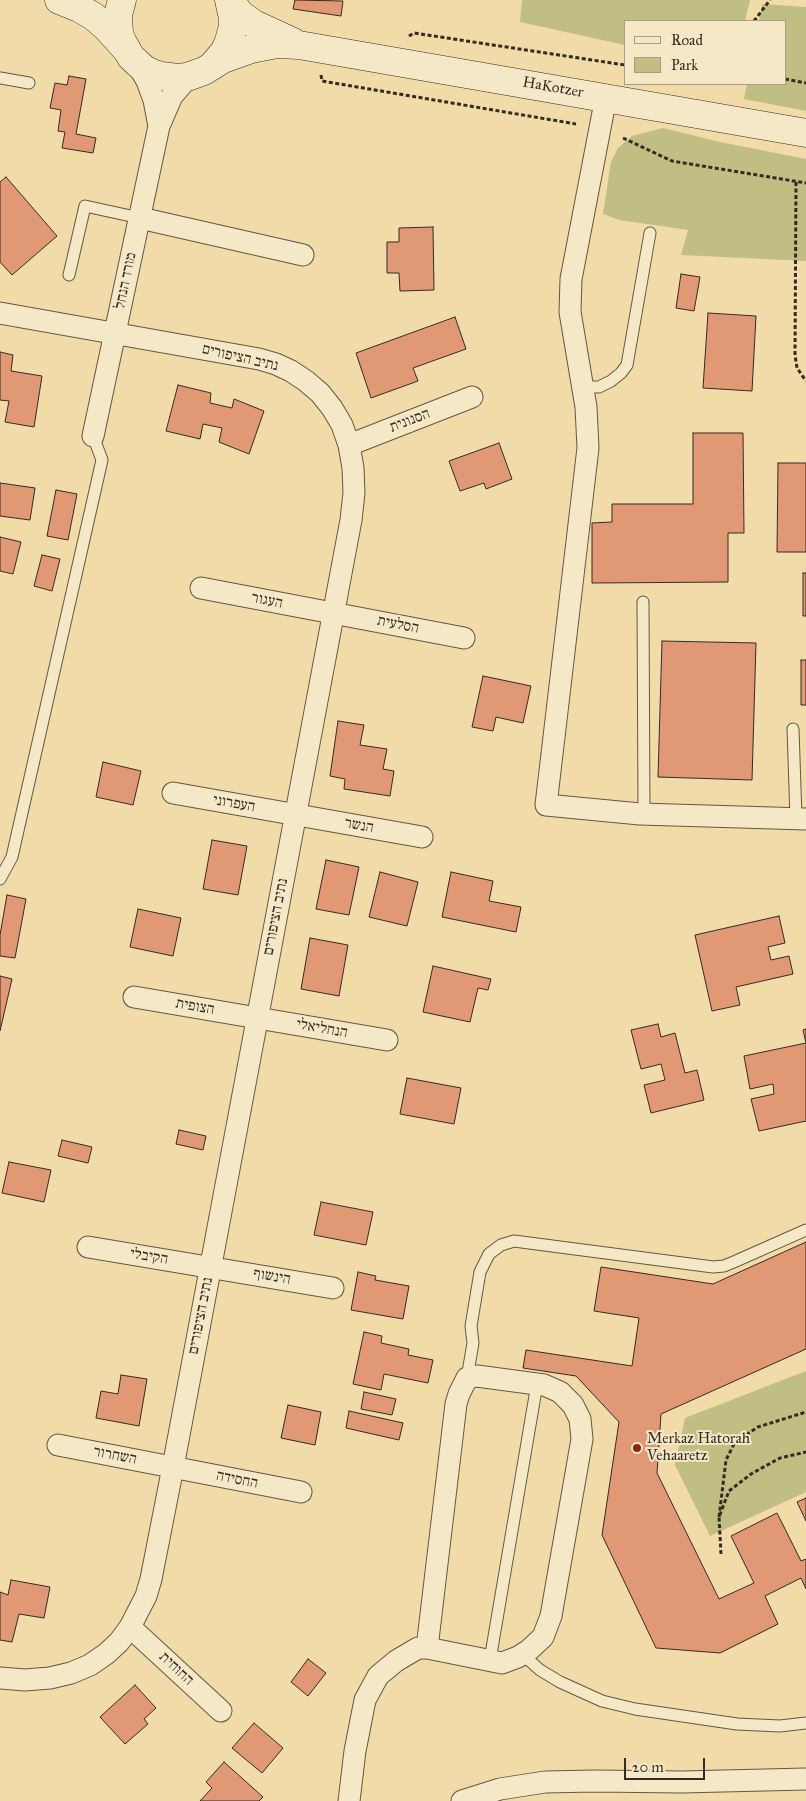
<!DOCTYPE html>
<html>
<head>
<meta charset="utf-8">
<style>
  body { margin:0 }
  #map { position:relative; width:806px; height:1801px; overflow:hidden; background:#f0dba9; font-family:"IM FELL Great Primer",serif }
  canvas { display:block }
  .legend { position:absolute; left:624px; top:20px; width:162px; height:65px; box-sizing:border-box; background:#f5e8c7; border:1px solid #a99c86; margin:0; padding:6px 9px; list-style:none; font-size:15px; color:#362b24 }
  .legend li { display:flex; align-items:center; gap:10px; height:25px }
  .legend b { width:25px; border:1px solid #a99c86 }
  .scale { position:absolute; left:624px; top:1758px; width:81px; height:22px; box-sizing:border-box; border:2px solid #362b24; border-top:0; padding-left:6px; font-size:15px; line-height:18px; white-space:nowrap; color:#362b24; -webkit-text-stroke:4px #f5e8c7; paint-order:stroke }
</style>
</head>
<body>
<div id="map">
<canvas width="806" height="1801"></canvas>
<ul class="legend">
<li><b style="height:6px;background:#f5e8c7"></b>Road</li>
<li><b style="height:14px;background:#c0be83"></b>Park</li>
</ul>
<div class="scale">20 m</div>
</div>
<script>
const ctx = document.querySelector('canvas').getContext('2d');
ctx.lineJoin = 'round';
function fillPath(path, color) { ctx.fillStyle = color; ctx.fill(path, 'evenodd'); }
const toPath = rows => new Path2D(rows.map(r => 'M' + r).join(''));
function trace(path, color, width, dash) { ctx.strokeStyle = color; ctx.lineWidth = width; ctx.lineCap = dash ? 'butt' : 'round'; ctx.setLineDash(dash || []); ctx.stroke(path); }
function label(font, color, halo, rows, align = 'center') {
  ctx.font = font + ' "IM FELL Great Primer","Frank Ruhl Libre",serif'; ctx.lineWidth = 4; ctx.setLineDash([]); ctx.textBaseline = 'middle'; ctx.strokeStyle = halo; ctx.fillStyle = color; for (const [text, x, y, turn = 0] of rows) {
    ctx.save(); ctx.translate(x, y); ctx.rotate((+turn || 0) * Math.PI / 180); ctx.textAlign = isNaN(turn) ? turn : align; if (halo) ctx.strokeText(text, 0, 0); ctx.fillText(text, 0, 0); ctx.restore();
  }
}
const green = toPath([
  [522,0,750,0,745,21,625,21,625,45,520,22],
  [762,4,806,7,806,111,744,99,747,84,785,84,785,21,759,21],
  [663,128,720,142,806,159,806,261,681,255,688,230,619,220,603,214,611,162,618,148,632,136],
  [806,1371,806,1492,710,1536,675,1465,685,1418]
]);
const building = toPath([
  [295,0,343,1,341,16,293,9,295,0],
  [69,76,86,79,76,134,96,138,93,153,62,148,65,132,58,131,61,110,50,108,55,83,67,85,69,76],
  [6,177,57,236,12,275,0,262,0,182,6,177],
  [433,227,434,290,400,291,399,273,387,273,387,242,399,242,399,228,433,227],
  [681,274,700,277,694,311,676,308,681,274],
  [708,313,756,316,752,391,703,388,708,313],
  [455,317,466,349,413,368,418,381,371,398,356,353,455,317],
  [0,352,13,355,11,371,42,376,34,427,5,422,9,401,0,400,0,352],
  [178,385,211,393,210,403,232,408,234,399,264,411,249,454,219,442,222,428,203,424,200,439,166,431,178,385],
  [693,433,743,433,744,533,728,533,728,582,592,583,592,523,612,522,612,504,693,504,693,433],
  [499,443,512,479,486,489,484,483,460,491,449,461,499,443],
  [778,463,806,463,806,552,777,552,778,463],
  [0,483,35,488,30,520,0,516,0,483],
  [56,490,77,494,68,540,47,536,56,490],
  [0,537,21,542,13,574,0,571,0,537],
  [42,555,60,559,52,591,34,586,42,555],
  [803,573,806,573,806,616,803,616,803,573],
  [662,641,756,643,752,780,658,777,662,641],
  [801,660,806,660,806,705,801,705,801,660],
  [483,676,531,686,523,723,496,717,493,731,472,727,483,676],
  [338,721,364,725,360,745,387,749,383,769,394,771,390,796,344,789,345,779,330,776,338,721],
  [103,762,141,771,133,805,96,797,103,762],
  [212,840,247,846,238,895,203,889,212,840],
  [326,860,359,867,349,915,316,909,326,860],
  [380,872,418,882,407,926,369,917,380,872],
  [451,872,493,881,489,901,521,907,516,932,442,917,451,872],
  [7,895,26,899,15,958,0,956,0,935,7,895],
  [138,909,181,918,173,956,130,947,138,909],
  [779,916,785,943,768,947,771,960,789,956,793,974,736,987,740,1005,712,1011,695,935,779,916],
  [310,938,348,945,339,996,301,989,310,938],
  [433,966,491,979,488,990,478,988,470,1022,423,1012,433,966],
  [0,976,12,979,0,1031,0,976],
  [658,1024,661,1037,675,1033,685,1073,697,1070,704,1100,651,1113,644,1085,665,1080,661,1064,641,1069,631,1030,658,1024],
  [806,1029,806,1121,759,1131,751,1099,774,1094,773,1084,750,1089,744,1056,806,1043,803,1030,806,1029],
  [407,1078,461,1088,454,1124,400,1114,407,1078],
  [179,1130,206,1136,203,1150,176,1144,179,1130],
  [62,1140,92,1147,88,1163,58,1156,62,1140],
  [9,1162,51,1170,44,1202,2,1193,9,1162],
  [321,1202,373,1212,366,1245,314,1235,321,1202],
  [806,1242,806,1349,661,1414,657,1473,719,1599,754,1583,731,1536,777,1513,801,1561,806,1559,806,1589,801,1578,765,1596,778,1624,720,1653,656,1648,602,1535,619,1422,576,1376,523,1368,526,1350,632,1366,639,1318,594,1311,601,1267,713,1284,806,1242],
  [358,1272,376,1276,375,1280,409,1286,403,1319,351,1310,358,1272],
  [364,1332,382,1336,381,1343,409,1349,408,1355,433,1360,428,1383,384,1374,381,1390,353,1384,364,1332],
  [121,1375,147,1379,139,1426,96,1418,101,1391,118,1394,121,1375],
  [364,1392,396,1399,392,1415,361,1409,364,1392],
  [288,1405,321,1412,315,1445,281,1438,288,1405],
  [349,1411,403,1423,399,1440,346,1428,349,1411],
  [806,1498,806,1521,797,1502,806,1498],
  [11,1580,50,1587,44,1618,19,1614,12,1642,0,1640,0,1592,8,1595,11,1580],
  [308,1659,326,1673,308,1696,291,1682,308,1659],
  [135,1685,156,1708,144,1719,148,1724,125,1744,100,1717,135,1685],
  [254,1723,283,1748,262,1773,232,1748,254,1723],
  [224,1762,263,1797,259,1801,200,1801,212,1788,206,1782,224,1762]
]);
const path = toPath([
  [754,21,770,0],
  [409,36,414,33,625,65],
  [321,75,322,81,576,124],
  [785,79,806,83],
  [623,138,672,161,806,183],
  [796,182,795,355,797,368,806,381],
  [719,1517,726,1460,735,1442,758,1427,806,1412],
  [721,1554,719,1517,729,1491,751,1474,780,1458,806,1452]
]);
const lane = toPath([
  [0,78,29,83],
  [69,275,85,206,140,218],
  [582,387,599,387,611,381,621,373,627,365,650,233],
  [643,602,644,814],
  [793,729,796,818],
  [0,879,12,857,102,460,93,436],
  [467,1378,473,1343,471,1326,480,1272,489,1254,501,1245,514,1241,713,1267,724,1266,736,1261,806,1230],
  [522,1654,540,1670,560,1682,602,1701,635,1709,737,1724,780,1726,806,1723],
  [490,1660,537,1384]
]);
const street = toPath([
  [137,64,147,81,154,100,159,126],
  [606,97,571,279,570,312,586,407,588,448,546,805,640,814,806,819],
  [140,218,303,255],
  [0,313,259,359,276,364,291,371,306,381,320,393,332,408,342,425,349,445,353,468,354,493,351,520,173,1467,151,1579,146,1596,130,1627,119,1642,106,1654,90,1665,71,1673,50,1678,25,1680,0,1678],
  [93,436,159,126,172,96,185,81,196,74],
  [349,445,472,397],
  [201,588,464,638],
  [173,793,422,837],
  [134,997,387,1040],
  [88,1247,333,1288],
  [58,1445,301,1492],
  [130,1627,221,1711],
  [349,1801,355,1751,365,1700,378,1676,396,1661,418,1648,427,1648,502,1663,518,1657,529,1650,543,1637,551,1616,582,1439,580,1419,573,1405,560,1392,544,1385,477,1376,467,1378,459,1394,456,1404,427,1648],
  [462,1801,500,1789,545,1782,594,1781,682,1782,806,1779]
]);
const secondary = toPath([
  [59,0,79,8,93,16,106,27,125,48],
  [122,0,118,15,119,33,122,41,131,57,144,69,152,73,161,76,178,78,187,77,204,71,212,66,224,52,228,44,233,27,233,18,229,0],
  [230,0,240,14,254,24,293,42],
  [212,66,223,59,251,49,277,44,299,45,806,133]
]);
const markers = [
  [637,1448,5,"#8f2418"]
];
const streetNames = [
  ["HaKotzer",553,88,10],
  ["מורד הנחל",126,281,-78],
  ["נתיב הציפורים",240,358,13],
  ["הסנונית",410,421,-21],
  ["העגור",267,601,11],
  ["הסלעית",398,625,11],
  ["העפרוני",234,804,10],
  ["הנשר",359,826,10],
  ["נתיב הציפורים",276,917,-79],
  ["הצופית",195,1007,10],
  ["הנחליאלי",322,1029,10],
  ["הקיבלי",149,1257,9],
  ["הינשוף",272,1277,10],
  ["נתיב הציפורים",201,1316,-79],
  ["השחרור",115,1456,11],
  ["החסידה",237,1480,11],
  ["החוחית",176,1669,43]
];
const poiNames = [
  ["Merkaz Hatorah",647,1439],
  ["Vehaaretz",647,1456]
];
fillPath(green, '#c0be83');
fillPath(building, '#e19975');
trace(building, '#362b24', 1);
trace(lane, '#645745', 13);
trace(street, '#645745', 23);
trace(secondary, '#362b24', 29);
trace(path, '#362b24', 3, [4, 2.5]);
trace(lane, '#f5e8c7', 11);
trace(street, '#f5e8c7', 21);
trace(secondary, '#f5e8c7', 28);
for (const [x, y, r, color] of markers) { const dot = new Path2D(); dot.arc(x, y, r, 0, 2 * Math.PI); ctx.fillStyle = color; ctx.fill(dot); trace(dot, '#f5e8c7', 2); }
label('15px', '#362b24', '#f5e8c7', streetNames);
label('15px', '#362b24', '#f5e8c7', poiNames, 'left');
</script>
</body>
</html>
